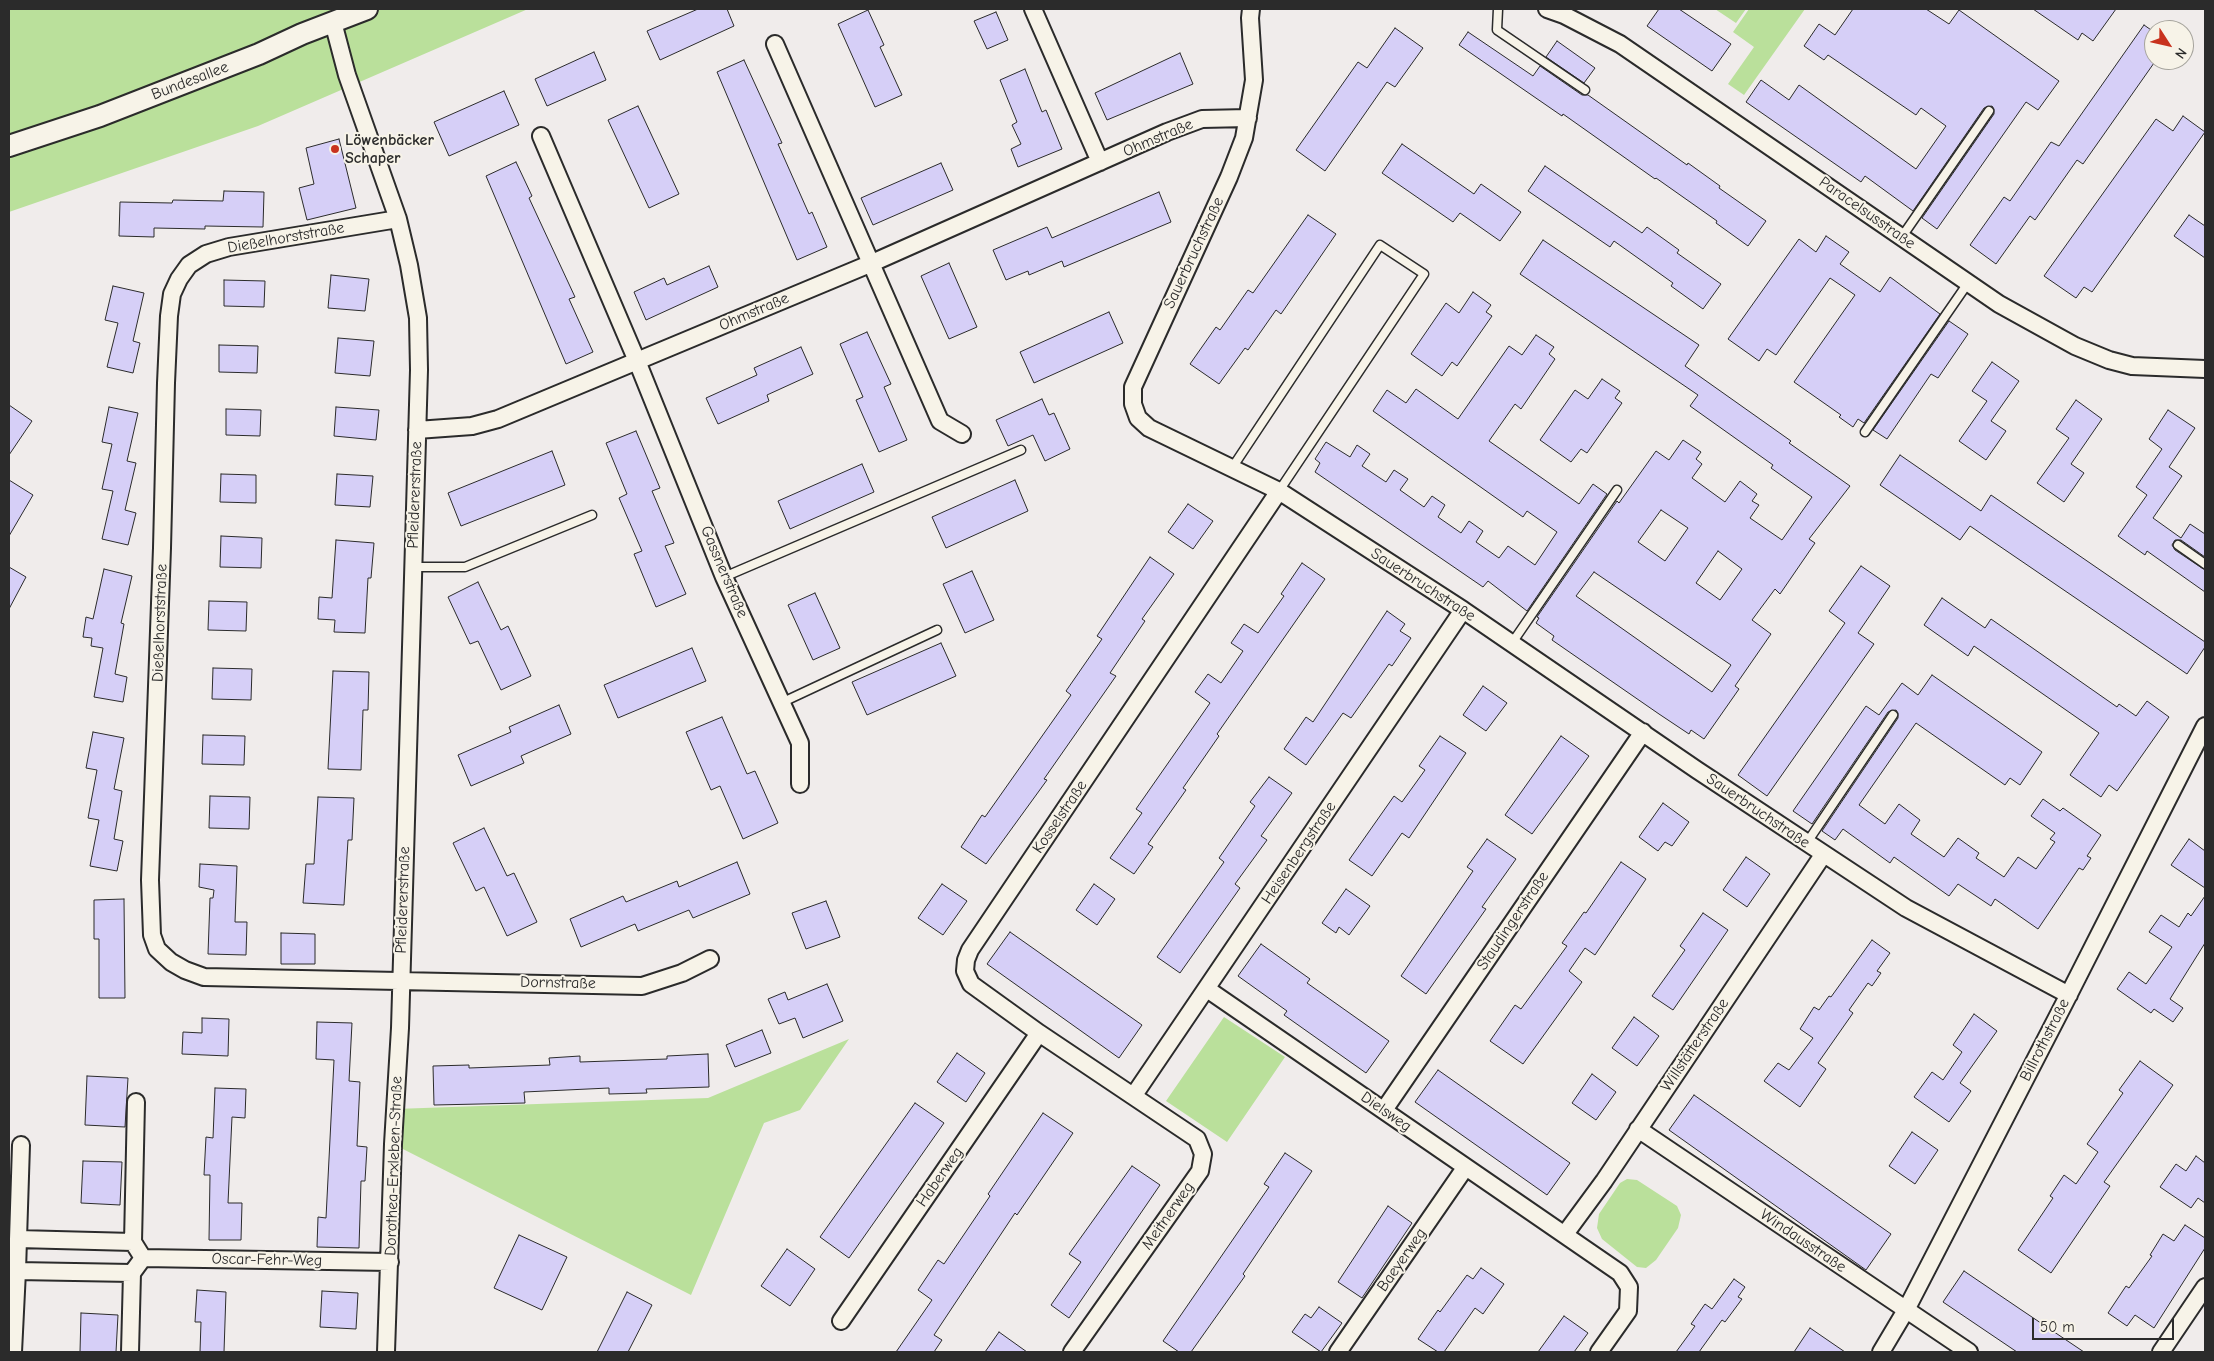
<!DOCTYPE html>
<html>
<head>
<meta charset="utf-8">
<style>
  body { margin:0 }
  #map { position:relative; width:2214px; height:1361px; overflow:hidden; background:#f0eceb; font-family:"Comic Neue",sans-serif }
  canvas { display:block }
  .frame { position:absolute; inset:0; border:10px solid #2b2b2b; pointer-events:none }
  .north { position:absolute; left:2144px; top:20px; width:50px; height:50px; box-sizing:border-box; background:#f7f3e8; border:1px solid #a5a39c; border-radius:50%; rotate:125deg; font-size:14px; font-weight:700; line-height:20px; text-align:center; color:#2b2b2b }
  .north::after { content:''; display:block; margin:auto; width:18px; height:22px; background:#c8321e; clip-path:polygon(50% 0,100% 100%,50% 72%,0 100%) }
  .scale { position:absolute; left:2032px; top:1318px; width:142px; height:22px; box-sizing:border-box; border:2px solid #2b2b2b; border-top:0; padding-left:6px; font-size:15px; line-height:18px; white-space:nowrap; color:#2b2b2b; -webkit-text-stroke:4px #f7f3e8; paint-order:stroke }
</style>
</head>
<body>
<div id="map">
<canvas width="2214" height="1361"></canvas>
<div class="frame"></div>
<div class="north">N</div>
<div class="scale">50 m</div>
</div>
<script>
const ctx = document.querySelector('canvas').getContext('2d');
ctx.lineJoin = 'round';
function fillPath(path, color) { ctx.fillStyle = color; ctx.fill(path, 'evenodd'); }
const toPath = rows => new Path2D(rows.map(r => 'M' + r).join(''));
function trace(path, color, width, dash) { ctx.strokeStyle = color; ctx.lineWidth = width; ctx.lineCap = dash ? 'butt' : 'round'; ctx.setLineDash(dash || []); ctx.stroke(path); }
function label(font, color, halo, rows, align = 'center') {
  ctx.font = font + ' "Comic Neue",sans-serif'; ctx.lineWidth = 4; ctx.setLineDash([]); ctx.textBaseline = 'middle'; ctx.strokeStyle = halo; ctx.fillStyle = color; for (const [text, x, y, turn = 0] of rows) {
    ctx.save(); ctx.translate(x, y); ctx.rotate((+turn || 0) * Math.PI / 180); ctx.textAlign = isNaN(turn) ? turn : align; if (halo) ctx.strokeText(text, 0, 0); ctx.fillText(text, 0, 0); ctx.restore();
  }
}
const green = toPath([
  [9,9,528,9,258,126,9,212],
  [1715,9,1746,9,1736,23],
  [1749,9,1805,9,1744,95,1728,84,1754,47,1733,32],
  [1224,1017,1285,1057,1227,1142,1166,1101],
  [849,1039,800,1110,764,1123,691,1295,393,1144,395,1109,708,1098],
  [1627,1179,1637,1180,1677,1206,1681,1215,1678,1228,1656,1260,1646,1268,1637,1267,1602,1239,1597,1228,1599,1214,1620,1183]
]);
const building = toPath([
  [698,9,727,9,734,26,660,60,647,31,698,9],
  [1659,9,1679,9,1731,44,1712,71,1647,26,1659,9],
  [1853,9,1926,9,1949,24,1959,10,2059,81,2038,110,2026,102,1937,229,1922,218,1994,114,1994,109,1992,106,1984,108,1913,211,1865,176,1861,182,1746,102,1761,80,1789,100,1799,85,1916,169,1946,126,1921,108,1916,115,1828,55,1824,60,1804,46,1819,24,1835,35,1853,9],
  [2033,9,2116,9,2093,41,2082,33,2078,40,2033,9],
  [868,10,884,45,880,47,902,95,875,107,838,24,868,10],
  [996,12,1008,40,987,49,974,21,996,12],
  [2144,25,2154,32,2154,63,2083,164,2077,160,2035,220,2030,216,1996,264,1970,245,2004,197,2010,201,2051,142,2059,146,2144,25],
  [1395,28,1423,48,1395,87,1387,82,1325,171,1296,150,1358,62,1367,68,1395,28],
  [1468,32,1533,76,1540,66,1582,95,1588,95,1687,165,1688,163,1720,186,1719,188,1766,221,1748,246,1716,223,1717,221,1656,178,1655,179,1563,114,1562,116,1459,45,1468,32],
  [1557,41,1595,68,1584,83,1546,57,1557,41],
  [594,52,606,80,547,106,535,79,594,52],
  [1180,53,1193,84,1107,120,1095,93,1180,53],
  [744,60,782,143,778,144,809,214,812,212,827,247,797,260,717,72,744,60],
  [1025,69,1042,112,1046,110,1062,149,1018,167,1011,149,1021,144,1012,125,1017,122,1000,80,1025,69],
  [504,91,519,125,449,156,434,122,504,91],
  [638,106,679,194,649,208,608,120,638,106],
  [2183,116,2205,132,2092,292,2084,287,2076,298,2044,276,2156,119,2173,131,2183,116],
  [339,139,356,208,307,220,299,188,314,184,306,148,339,139],
  [1402,144,1474,194,1481,184,1521,212,1500,241,1460,213,1453,222,1382,173,1402,144],
  [516,162,532,196,529,198,575,297,569,299,593,352,566,364,486,176,516,162],
  [941,163,953,190,873,225,861,198,941,163],
  [1545,166,1642,233,1647,227,1679,250,1677,253,1721,284,1703,309,1671,286,1673,283,1614,241,1610,247,1528,191,1545,166],
  [224,191,264,192,263,227,205,226,205,229,154,228,154,237,119,236,120,202,172,203,173,200,223,201,224,191],
  [1159,192,1171,222,1064,267,1062,261,1029,275,1028,271,1006,280,993,250,1047,227,1052,238,1159,192],
  [1308,215,1336,234,1281,314,1276,310,1248,350,1245,348,1219,384,1190,364,1216,327,1220,330,1248,290,1253,293,1308,215],
  [2189,215,2205,226,2205,258,2174,236,2189,215],
  [1826,236,1849,252,1840,264,1880,292,1890,277,1940,314,1864,423,1858,419,1853,427,1839,417,1841,415,1794,382,1855,295,1830,278,1776,355,1767,349,1759,361,1728,339,1799,239,1816,252,1826,236],
  [1543,240,1699,345,1685,366,1791,441,1789,443,1850,486,1809,539,1815,543,1780,594,1775,589,1752,620,1771,634,1735,686,1739,689,1704,739,1691,730,1689,734,1659,714,1552,640,1554,636,1536,623,1539,618,1537,617,1617,501,1619,503,1656,451,1669,460,1683,440,1701,452,1696,459,1702,464,1692,478,1725,502,1740,481,1757,494,1752,501,1759,505,1750,518,1782,540,1812,497,1771,468,1773,465,1690,406,1698,395,1520,274,1543,240],
  [1661,510,1688,528,1665,561,1638,542,1661,510],
  [1718,551,1742,569,1720,600,1696,583,1718,551],
  [1594,572,1731,665,1712,692,1576,596,1594,572],
  [949,263,977,327,949,339,921,276,949,263],
  [709,266,718,287,646,320,634,292,664,278,667,285,709,266],
  [331,275,369,279,365,311,328,308,331,275],
  [224,280,265,281,264,307,224,306,224,280],
  [113,286,144,293,133,341,140,343,133,373,107,367,118,323,105,320,113,286],
  [1473,292,1491,305,1486,312,1492,316,1457,366,1452,362,1442,376,1411,354,1446,303,1459,313,1473,292],
  [1109,312,1123,343,1034,383,1020,352,1109,312],
  [1949,321,1968,334,1938,378,1931,374,1887,439,1873,430,1949,321],
  [867,332,891,384,884,387,907,440,879,452,856,400,863,397,840,344,867,332],
  [1536,335,1554,347,1549,354,1555,359,1521,409,1515,404,1489,441,1579,504,1593,484,1607,494,1527,611,1488,581,1483,587,1315,472,1320,463,1315,459,1326,442,1350,457,1357,445,1370,454,1362,466,1386,482,1394,470,1408,479,1400,490,1424,507,1432,496,1445,505,1438,517,1461,533,1469,521,1483,531,1476,542,1499,558,1508,546,1535,565,1557,532,1527,511,1523,517,1373,411,1387,390,1406,403,1416,389,1458,419,1509,346,1522,355,1536,335],
  [338,338,374,341,370,376,335,373,338,338],
  [219,345,258,346,257,373,219,372,219,345],
  [801,347,813,374,767,395,769,401,718,424,706,398,757,375,754,368,801,347],
  [1992,362,2019,381,1991,421,2006,431,1986,460,1959,441,1987,401,1972,391,1992,362],
  [1602,379,1620,391,1615,398,1622,403,1587,453,1581,449,1571,462,1540,440,1575,390,1588,399,1602,379],
  [1042,399,1049,415,1054,413,1070,449,1045,461,1033,435,1008,446,996,420,1042,399],
  [2076,400,2102,419,2071,464,2084,473,2064,502,2037,483,2069,438,2056,429,2076,400],
  [9,405,32,421,9,455,9,405],
  [109,407,138,413,127,461,136,463,125,510,136,513,128,545,102,539,113,491,102,489,112,444,102,442,109,407],
  [336,407,379,410,376,440,334,436,336,407],
  [226,409,261,410,260,436,226,435,226,409],
  [2168,410,2195,428,2169,467,2182,476,2153,518,2181,538,2190,524,2205,534,2205,557,2181,540,2175,540,2172,545,2175,550,2205,570,2205,592,2147,551,2145,555,2118,536,2147,495,2136,487,2162,449,2149,439,2168,410],
  [636,431,660,488,652,491,674,543,665,546,686,594,656,607,634,554,642,551,619,498,627,494,606,443,636,431],
  [552,451,565,485,461,526,448,493,552,451],
  [1900,455,1981,511,1991,495,2205,642,2205,647,2187,674,1970,526,1960,540,1880,485,1900,455],
  [862,464,874,492,790,529,778,501,862,464],
  [221,474,256,475,256,503,220,502,221,474],
  [337,474,373,476,370,507,335,505,337,474],
  [9,480,33,495,9,536,9,480],
  [1015,480,1028,511,946,548,932,517,1015,480],
  [1188,504,1213,521,1193,549,1168,532,1188,504],
  [221,536,262,538,261,568,220,567,221,536],
  [336,540,374,543,371,578,368,578,365,633,334,632,335,620,318,619,319,597,332,598,336,540],
  [1150,557,1174,574,1142,619,1145,621,1110,673,1116,676,1044,779,1047,780,986,864,961,847,982,815,985,817,1071,695,1066,691,1102,639,1097,636,1150,557],
  [1302,563,1325,579,1217,734,1219,736,1183,788,1186,790,1148,844,1153,847,1134,874,1110,858,1142,813,1136,809,1210,703,1195,692,1208,674,1221,683,1243,651,1231,643,1244,624,1258,633,1284,596,1281,594,1302,563],
  [1861,566,1890,586,1858,633,1874,644,1767,796,1738,775,1845,623,1829,611,1861,566],
  [9,567,26,577,9,609,9,567],
  [104,569,132,576,121,623,124,624,115,674,127,677,123,702,94,697,103,648,91,646,92,638,83,637,86,617,93,619,104,569],
  [972,571,994,620,965,633,943,584,972,571],
  [478,582,501,630,508,626,531,676,501,690,478,641,470,644,448,597,478,582],
  [815,593,840,648,813,660,788,605,815,593],
  [1942,598,1985,628,1991,619,2117,707,2119,704,2136,716,2147,701,2169,717,2117,791,2109,785,2101,797,2070,775,2099,733,1974,646,1968,656,1924,625,1942,598],
  [209,601,247,602,246,631,208,630,209,601],
  [1387,611,1405,624,1400,631,1411,638,1392,666,1389,664,1351,718,1343,713,1306,765,1284,749,1306,717,1313,722,1387,611],
  [941,643,956,676,867,715,852,682,941,643],
  [692,648,706,681,618,718,604,685,692,648],
  [213,668,252,669,251,700,212,699,213,668],
  [333,671,369,672,368,710,363,710,361,770,328,769,333,671],
  [1932,675,2042,752,2020,785,2010,778,2005,785,1916,723,1859,805,1885,824,1899,804,1920,820,1911,834,1944,857,1958,838,1979,853,1976,858,2004,877,2018,857,2036,869,2055,842,2050,839,2055,833,2031,816,2043,799,2060,811,2063,808,2101,835,2087,856,2091,858,2083,870,2079,868,2038,929,1995,899,1991,906,1958,884,1949,896,1894,857,1890,863,1843,829,1835,840,1822,831,1898,718,1898,713,1896,710,1888,712,1812,824,1793,811,1866,706,1879,715,1902,683,1918,695,1932,675],
  [1483,686,1507,703,1486,731,1463,715,1483,686],
  [559,705,571,734,521,756,524,763,471,786,458,755,511,732,509,727,559,705],
  [722,717,747,774,755,771,778,823,743,839,720,786,711,790,686,732,722,717],
  [93,732,124,738,114,789,122,791,114,839,123,841,117,871,90,866,99,820,88,818,97,770,86,768,93,732],
  [203,735,245,736,244,765,202,764,203,735],
  [1440,736,1466,753,1409,838,1402,833,1372,876,1349,860,1394,796,1402,802,1425,770,1419,766,1440,736],
  [1561,736,1589,756,1532,834,1505,815,1561,736],
  [1269,777,1292,793,1261,836,1267,840,1235,884,1240,888,1180,973,1157,957,1224,862,1219,858,1255,806,1250,802,1269,777],
  [210,796,250,797,249,829,209,828,210,796],
  [318,797,354,798,352,840,348,840,344,905,303,903,306,864,314,864,318,797],
  [1663,803,1689,822,1672,846,1665,842,1658,851,1639,837,1663,803],
  [484,828,507,876,514,873,537,922,507,936,484,887,476,891,453,843,484,828],
  [1487,839,1516,859,1482,907,1486,909,1426,994,1401,976,1473,871,1467,867,1487,839],
  [2189,839,2205,851,2205,888,2171,865,2189,839],
  [1746,857,1770,874,1747,907,1723,890,1746,857],
  [737,862,750,894,693,918,689,910,638,931,635,924,581,947,570,919,623,896,626,902,677,881,679,887,737,862],
  [1621,862,1646,879,1595,955,1585,948,1569,971,1582,982,1523,1064,1490,1041,1515,1005,1521,1009,1567,946,1562,943,1584,912,1586,913,1621,862],
  [200,864,237,866,235,922,247,922,246,955,208,954,210,898,213,898,214,890,199,887,200,864],
  [942,884,967,901,943,935,918,918,942,884],
  [1094,884,1115,899,1097,925,1076,910,1094,884],
  [1346,889,1370,906,1349,935,1339,927,1336,933,1322,923,1346,889],
  [2205,896,2205,943,2170,999,2183,1008,2173,1022,2154,1009,2151,1013,2117,989,2129,972,2146,984,2172,947,2149,932,2161,915,2179,927,2188,913,2191,916,2205,896],
  [124,899,125,998,99,998,99,939,94,939,94,900,124,899],
  [826,901,840,937,806,949,792,913,826,901],
  [1703,913,1728,930,1673,1010,1652,996,1685,950,1680,946,1703,913],
  [1010,932,1142,1025,1119,1058,987,964,1010,932],
  [281,933,315,934,315,964,281,964,281,933],
  [1872,940,1890,953,1877,971,1881,973,1872,986,1868,983,1849,1010,1853,1013,1818,1063,1826,1069,1800,1107,1764,1081,1778,1063,1789,1070,1813,1038,1800,1029,1814,1007,1819,1010,1829,996,1831,997,1872,940],
  [1261,944,1310,979,1307,983,1389,1041,1366,1073,1284,1015,1287,1011,1238,976,1261,944],
  [827,984,843,1021,803,1038,795,1018,779,1024,768,999,785,992,788,1000,827,984],
  [1974,1014,1997,1031,1960,1083,1971,1091,1949,1122,1914,1097,1932,1072,1943,1080,1962,1052,1953,1045,1974,1014],
  [1634,1017,1659,1036,1637,1066,1612,1048,1634,1017],
  [202,1018,229,1019,228,1056,182,1054,183,1032,202,1033,202,1018],
  [317,1022,352,1023,349,1081,360,1082,357,1146,367,1147,365,1181,361,1181,359,1248,317,1247,318,1217,326,1218,334,1060,316,1059,317,1022],
  [762,1030,771,1053,735,1067,726,1045,762,1030],
  [957,1053,985,1073,966,1102,937,1082,957,1053],
  [708,1054,709,1087,646,1089,647,1093,609,1094,609,1088,524,1092,525,1103,434,1105,433,1066,469,1065,469,1068,550,1065,549,1058,580,1056,580,1062,667,1059,667,1056,708,1054],
  [2140,1061,2173,1085,2104,1182,2110,1186,2051,1273,2018,1250,2053,1198,2050,1196,2064,1175,2076,1184,2098,1152,2087,1144,2123,1093,2119,1090,2140,1061],
  [1438,1070,1570,1163,1547,1195,1415,1102,1438,1070],
  [1592,1074,1616,1092,1596,1120,1572,1103,1592,1074],
  [87,1076,128,1078,125,1127,85,1125,87,1076],
  [215,1088,246,1089,245,1118,232,1117,228,1203,242,1203,241,1240,209,1240,210,1175,204,1175,206,1137,213,1138,215,1088],
  [1694,1095,1891,1234,1866,1270,1669,1130,1694,1095],
  [915,1103,944,1123,849,1258,820,1237,915,1103],
  [1043,1113,1073,1133,1017,1215,1015,1213,934,1335,942,1340,934,1352,896,1352,932,1300,918,1290,938,1260,944,1264,990,1196,988,1194,1043,1113],
  [1912,1132,1938,1150,1915,1184,1889,1166,1912,1132],
  [1285,1153,1312,1171,1243,1274,1245,1276,1191,1352,1179,1352,1163,1341,1269,1187,1264,1184,1285,1153],
  [2196,1156,2205,1163,2205,1203,2198,1198,2191,1208,2160,1187,2176,1164,2186,1171,2196,1156],
  [83,1161,122,1162,120,1205,81,1203,83,1161],
  [1132,1166,1160,1185,1069,1318,1051,1305,1081,1262,1069,1254,1132,1166],
  [1388,1206,1412,1223,1362,1298,1338,1282,1388,1206],
  [2185,1225,2205,1238,2205,1248,2154,1328,2135,1315,2127,1326,2108,1313,2126,1286,2129,1288,2152,1256,2150,1255,2163,1234,2174,1241,2185,1225],
  [519,1235,567,1257,542,1310,494,1288,519,1235],
  [787,1249,815,1269,790,1306,761,1286,787,1249],
  [1481,1268,1504,1284,1483,1314,1475,1308,1444,1352,1438,1352,1418,1339,1438,1310,1440,1312,1467,1275,1473,1279,1481,1268],
  [1964,1271,2020,1309,2084,1352,2017,1352,1943,1302,1964,1271],
  [1734,1279,1745,1287,1738,1297,1742,1299,1725,1322,1722,1320,1699,1352,1676,1352,1695,1326,1691,1324,1705,1304,1712,1309,1734,1279],
  [197,1290,226,1292,224,1352,200,1352,201,1322,195,1322,197,1290],
  [322,1291,358,1293,356,1329,320,1327,322,1291],
  [627,1292,652,1305,628,1352,597,1352,627,1292],
  [1319,1307,1342,1323,1321,1352,1292,1332,1305,1314,1311,1318,1319,1307],
  [81,1313,118,1315,116,1352,80,1352,81,1313],
  [1564,1316,1588,1333,1574,1352,1538,1352,1564,1316],
  [1810,1328,1845,1352,1794,1352,1810,1328],
  [999,1332,1027,1352,985,1352,999,1332]
]);
const service = toPath([
  [1498,9,1497,30,1585,90],
  [1901,238,1989,111],
  [1865,432,1968,283],
  [1232,468,1380,245,1424,274,1279,491],
  [2178,545,2205,564],
  [413,567,465,567,592,515],
  [724,577,1021,450],
  [1512,643,1617,490],
  [783,702,937,630],
  [1806,844,1893,715]
]);
const minor = toPath([
  [1033,9,1100,162],
  [1251,9,1250,18,1254,80,1244,138,1229,177,1133,387,1133,404,1138,418,1149,428,1279,491,1463,610,1697,770,1906,908,2069,995],
  [1547,9,1564,15,1620,44,1999,304,2075,346,2109,360,2132,366,2205,369],
  [333,22,347,75,398,219,409,265,418,318,419,370,400,1028,393,1144,386,1352],
  [775,44,940,421,962,434],
  [541,136,637,361,724,577,800,743,800,784],
  [398,219,229,247,206,254,189,265,179,279,172,294,169,316,166,383,162,548,150,880,152,935,157,949,171,962,185,970,204,977,642,986,682,973,710,959],
  [417,430,472,426,498,419,872,263,1167,132,1202,119,1248,118],
  [1207,989,1620,1273,1629,1287,1628,1311,1599,1352],
  [1134,1095,1463,610],
  [1384,1110,1643,732],
  [1638,1129,1969,1352],
  [1565,1234,1604,1181,1823,855],
  [18,1239,21,1145],
  [133,1242,136,1102],
  [143,1258,132,1273,17,1271,18,1239,133,1242,143,1258,390,1262],
  [841,1321,1039,1033],
  [13,1352,17,1271],
  [130,1352,132,1273],
  [1072,1352,1200,1171,1203,1154,1197,1139,1039,1033,971,984,965,971,966,960,970,950,1279,491],
  [1338,1352,1465,1168],
  [1881,1352,1906,1310,2065,1002,2205,726],
  [2161,1352,2205,1287]
]);
const tertiary = toPath([
  [9,146,100,116,259,54,302,34,367,9]
]);
const markers = [
  [335,149,5,"#c8321e"]
];
const streetNames = [
  ["Bundesallee",190,81,-21],
  ["Ohmstraße",1158,138,-23],
  ["Paracelsusstraße",1867,213,35],
  ["Dießelhorststraße",286,238,-10],
  ["Sauerbruchstraße",1194,253,-65],
  ["Ohmstraße",754,312,-23],
  ["Pfleidererstraße",415,495,-88],
  ["Gassnerstraße",724,572,67],
  ["Sauerbruchstraße",1423,585,33],
  ["Dießelhorststraße",160,623,-88],
  ["Sauerbruchstraße",1758,811,34],
  ["Kosselstraße",1060,817,-56],
  ["Heisenbergstraße",1299,853,-56],
  ["Pfleidererstraße",403,900,-88],
  ["Staudingerstraße",1513,921,-56],
  ["Dornstraße",558,983,1],
  ["Billrothstraße",2045,1040,-63],
  ["Willstätterstraße",1695,1045,-56],
  ["Dielsweg",1386,1112,35],
  ["Dorothea-Erxleben-Straße",394,1166,-88],
  ["Haberweg",940,1177,-55],
  ["Meitnerweg",1168,1216,-55],
  ["Windausstraße",1803,1241,34],
  ["Oscar-Fehr-Weg",267,1260,1],
  ["Baeyerweg",1402,1260,-55]
];
const poiNames = [
  ["Löwenbäcker",345,140],
  ["Schaper",345,158]
];
fillPath(green, '#bae09b');
fillPath(building, '#d6cff7');
trace(building, '#2b2b2b', 1);
trace(service, '#2b2b2b', 11);
trace(minor, '#2b2b2b', 20);
trace(tertiary, '#2b2b2b', 24);
trace(service, '#f7f3e8', 8);
trace(minor, '#f7f3e8', 16);
trace(tertiary, '#f7f3e8', 20);
for (const [x, y, r, color] of markers) { const dot = new Path2D(); dot.arc(x, y, r, 0, 2 * Math.PI); ctx.fillStyle = color; ctx.fill(dot); trace(dot, '#f7f3e8', 2); }
label('16px', '#2b2b2b', '#f7f3e8', streetNames);
label('bold 16px', '#2b2b2b', '#f7f3e8', poiNames, 'left');
</script>
</body>
</html>
